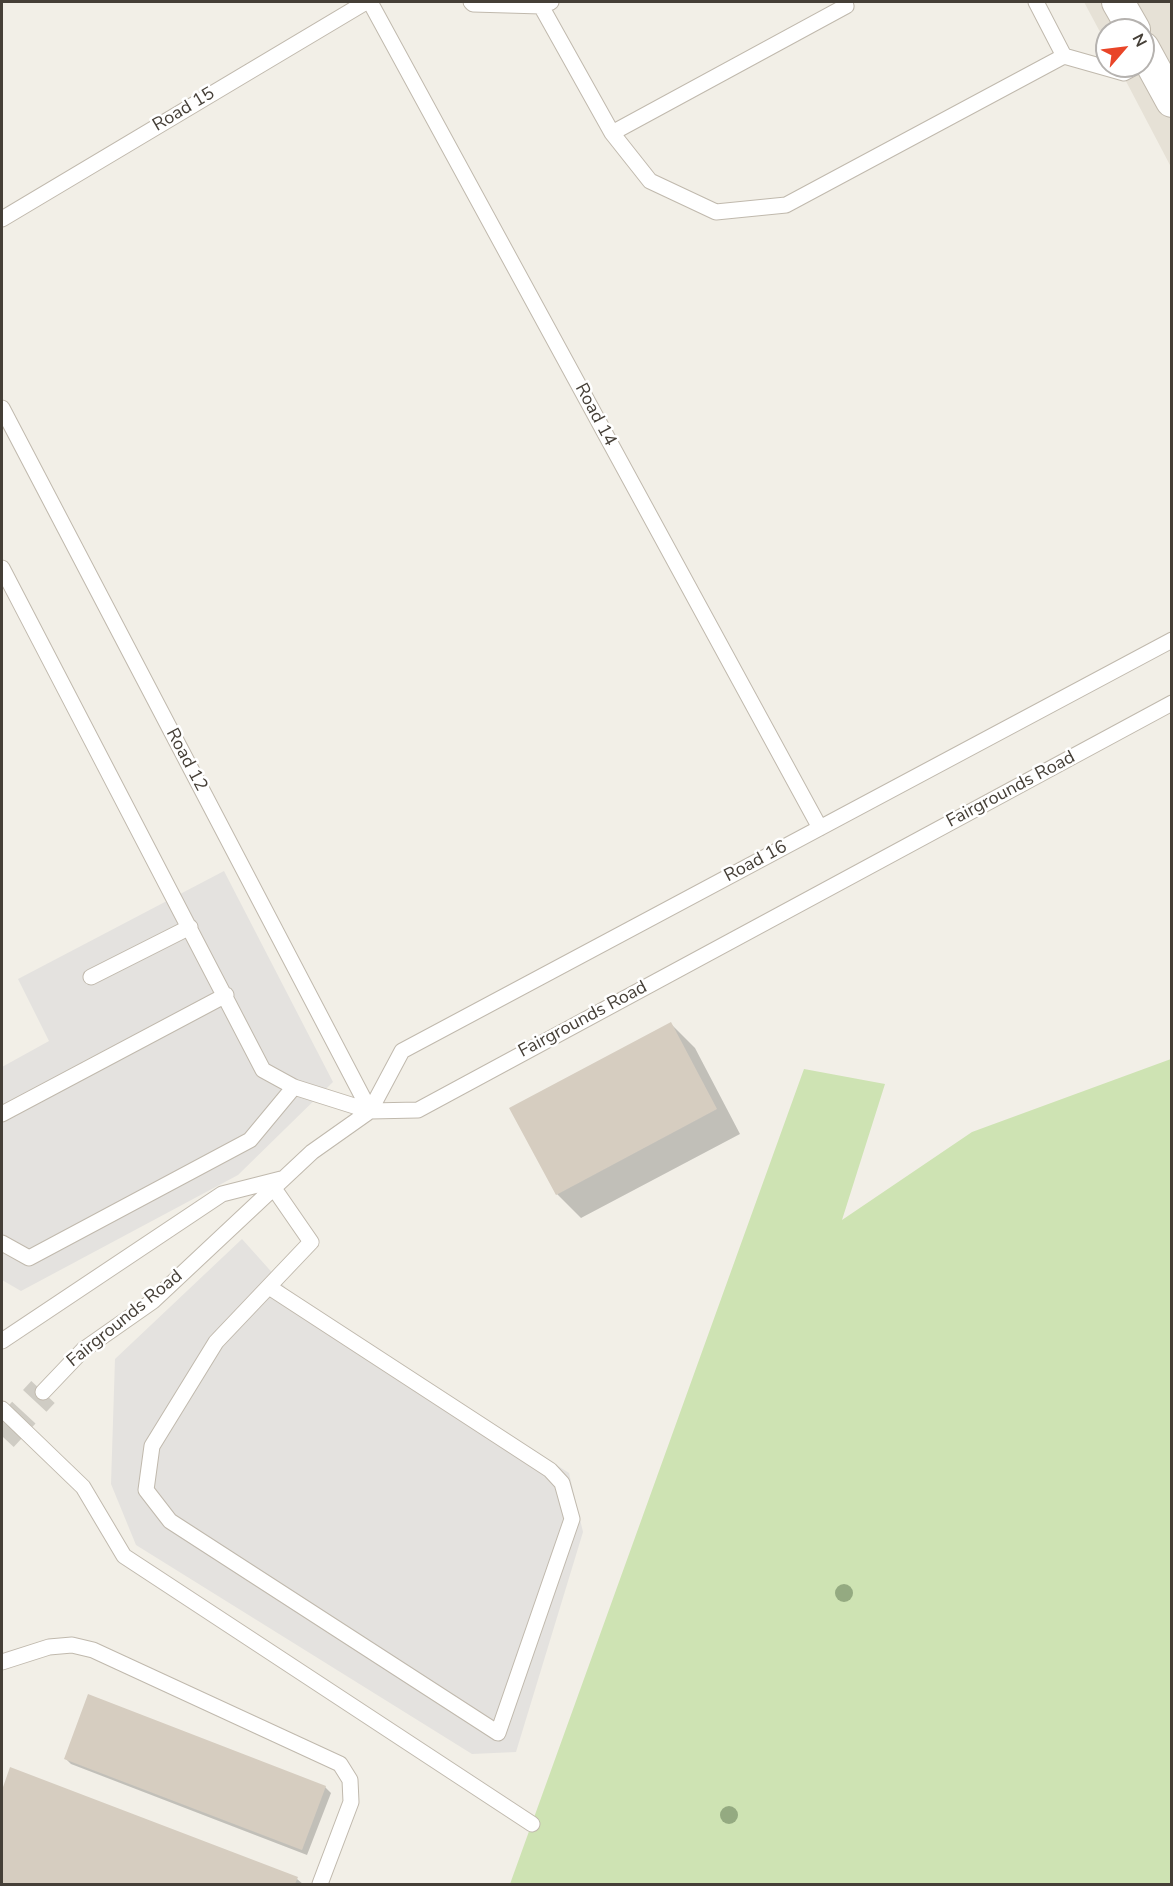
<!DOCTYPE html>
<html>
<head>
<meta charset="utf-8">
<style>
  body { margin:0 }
  #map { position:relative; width:1173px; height:1886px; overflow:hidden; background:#f2efe7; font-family:"Nunito Sans",sans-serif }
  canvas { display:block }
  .frame { position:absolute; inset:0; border:3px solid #453f37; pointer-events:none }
  .north { position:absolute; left:1095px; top:18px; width:60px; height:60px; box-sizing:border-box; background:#fff; border:2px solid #b5b2af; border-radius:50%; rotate:62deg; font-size:16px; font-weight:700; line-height:24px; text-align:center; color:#453f37 }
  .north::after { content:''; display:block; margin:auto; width:21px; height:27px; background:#e94528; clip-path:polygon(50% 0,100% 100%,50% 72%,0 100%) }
</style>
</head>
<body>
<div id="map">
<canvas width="1173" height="1886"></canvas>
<div class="frame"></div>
<div class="north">N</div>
</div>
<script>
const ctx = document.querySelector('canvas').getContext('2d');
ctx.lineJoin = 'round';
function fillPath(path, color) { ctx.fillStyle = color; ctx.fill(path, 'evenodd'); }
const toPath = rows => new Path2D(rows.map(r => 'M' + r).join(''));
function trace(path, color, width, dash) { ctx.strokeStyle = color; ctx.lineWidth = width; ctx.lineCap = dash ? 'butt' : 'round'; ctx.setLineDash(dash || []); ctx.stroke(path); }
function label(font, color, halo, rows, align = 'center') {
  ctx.font = font + ' "Nunito Sans",sans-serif'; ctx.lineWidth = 5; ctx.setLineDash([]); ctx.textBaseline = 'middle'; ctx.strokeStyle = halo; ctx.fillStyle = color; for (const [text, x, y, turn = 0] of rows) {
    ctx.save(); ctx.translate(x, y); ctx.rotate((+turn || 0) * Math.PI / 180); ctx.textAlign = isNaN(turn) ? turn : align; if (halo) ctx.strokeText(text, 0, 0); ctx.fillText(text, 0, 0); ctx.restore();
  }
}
const residential = toPath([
  [1084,2,1171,2,1171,167,1118,66,1143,66,1143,30,1107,30,1107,45]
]);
const green = toPath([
  [1171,1059,1171,1884,510,1884,804,1069,885,1084,842,1220,972,1132]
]);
const parking = toPath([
  [224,871,333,1082,238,1175,21,1291,2,1280,2,1067,49,1041,18,979],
  [242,1239,294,1297,569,1473,583,1532,516,1752,472,1754,136,1545,111,1484,115,1359]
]);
const shadow = toPath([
  [671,1024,695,1048,740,1134,581,1218,557,1194],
  [66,1759,325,1787,331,1793,307,1855,71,1764],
  [11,1769,297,1879,303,1884,2,1884,2,1794]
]);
const building = toPath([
  [671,1022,717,1109,556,1195,509,1108],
  [88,1694,326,1786,302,1850,64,1759],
  [10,1767,298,1877,295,1884,2,1884,2,1790]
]);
const minorTunnel = toPath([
  [2,1436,43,1392]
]);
const service = toPath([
  [370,2,820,828],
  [471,2,473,4,541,6],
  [551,2,541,6,612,133,650,181,716,212,786,205,1064,56,1036,2],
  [1064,56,1124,73,1137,66],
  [612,133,846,6,845,2],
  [2,219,366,2],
  [2,408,370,1111],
  [2,568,263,1070,294,1087,370,1111],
  [91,977,190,927],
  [370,1111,402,1051,1172,640],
  [2,1114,226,995],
  [2,1243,29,1258,250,1140,294,1087],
  [269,1287,550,1470,562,1483,572,1519,498,1733,170,1521,146,1490,152,1446,216,1342,311,1242,273,1187],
  [2,1341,222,1194,281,1179],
  [43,1392,83,1350,153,1301,312,1152,370,1111,418,1110,1172,703],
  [2,1409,83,1487,124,1556,532,1824],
  [2,1662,49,1647,72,1645,93,1650,340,1764,350,1780,351,1802,320,1884]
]);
const minor = toPath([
  [1118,2,1134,30],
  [1143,48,1172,101]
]);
const trees = [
  [844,1593],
  [729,1815]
];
const streetNames = [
  ["Road 15",184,110,-31],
  ["Road 14",595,415,62],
  ["Road 12",186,760,62],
  ["Fairgrounds Road",1011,790,-28],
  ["Road 16",756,862,-28],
  ["Fairgrounds Road",583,1020,-28],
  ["Fairgrounds Road",125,1319,-39]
];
fillPath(residential, '#e6e1d6');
fillPath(green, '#cee3b3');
fillPath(parking, '#e4e2df');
fillPath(shadow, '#0003');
fillPath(building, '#d6cdc0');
trace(minorTunnel, '#cfccc4', 32, [32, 16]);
trace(service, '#c0b9ad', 17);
trace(minor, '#c0b9ad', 34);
trace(service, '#fff', 15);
trace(minor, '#fff', 32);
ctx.fillStyle = '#94aa81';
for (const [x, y] of trees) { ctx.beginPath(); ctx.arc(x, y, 9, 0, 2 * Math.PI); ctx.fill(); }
label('18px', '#453f37', '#fff', streetNames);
</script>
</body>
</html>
